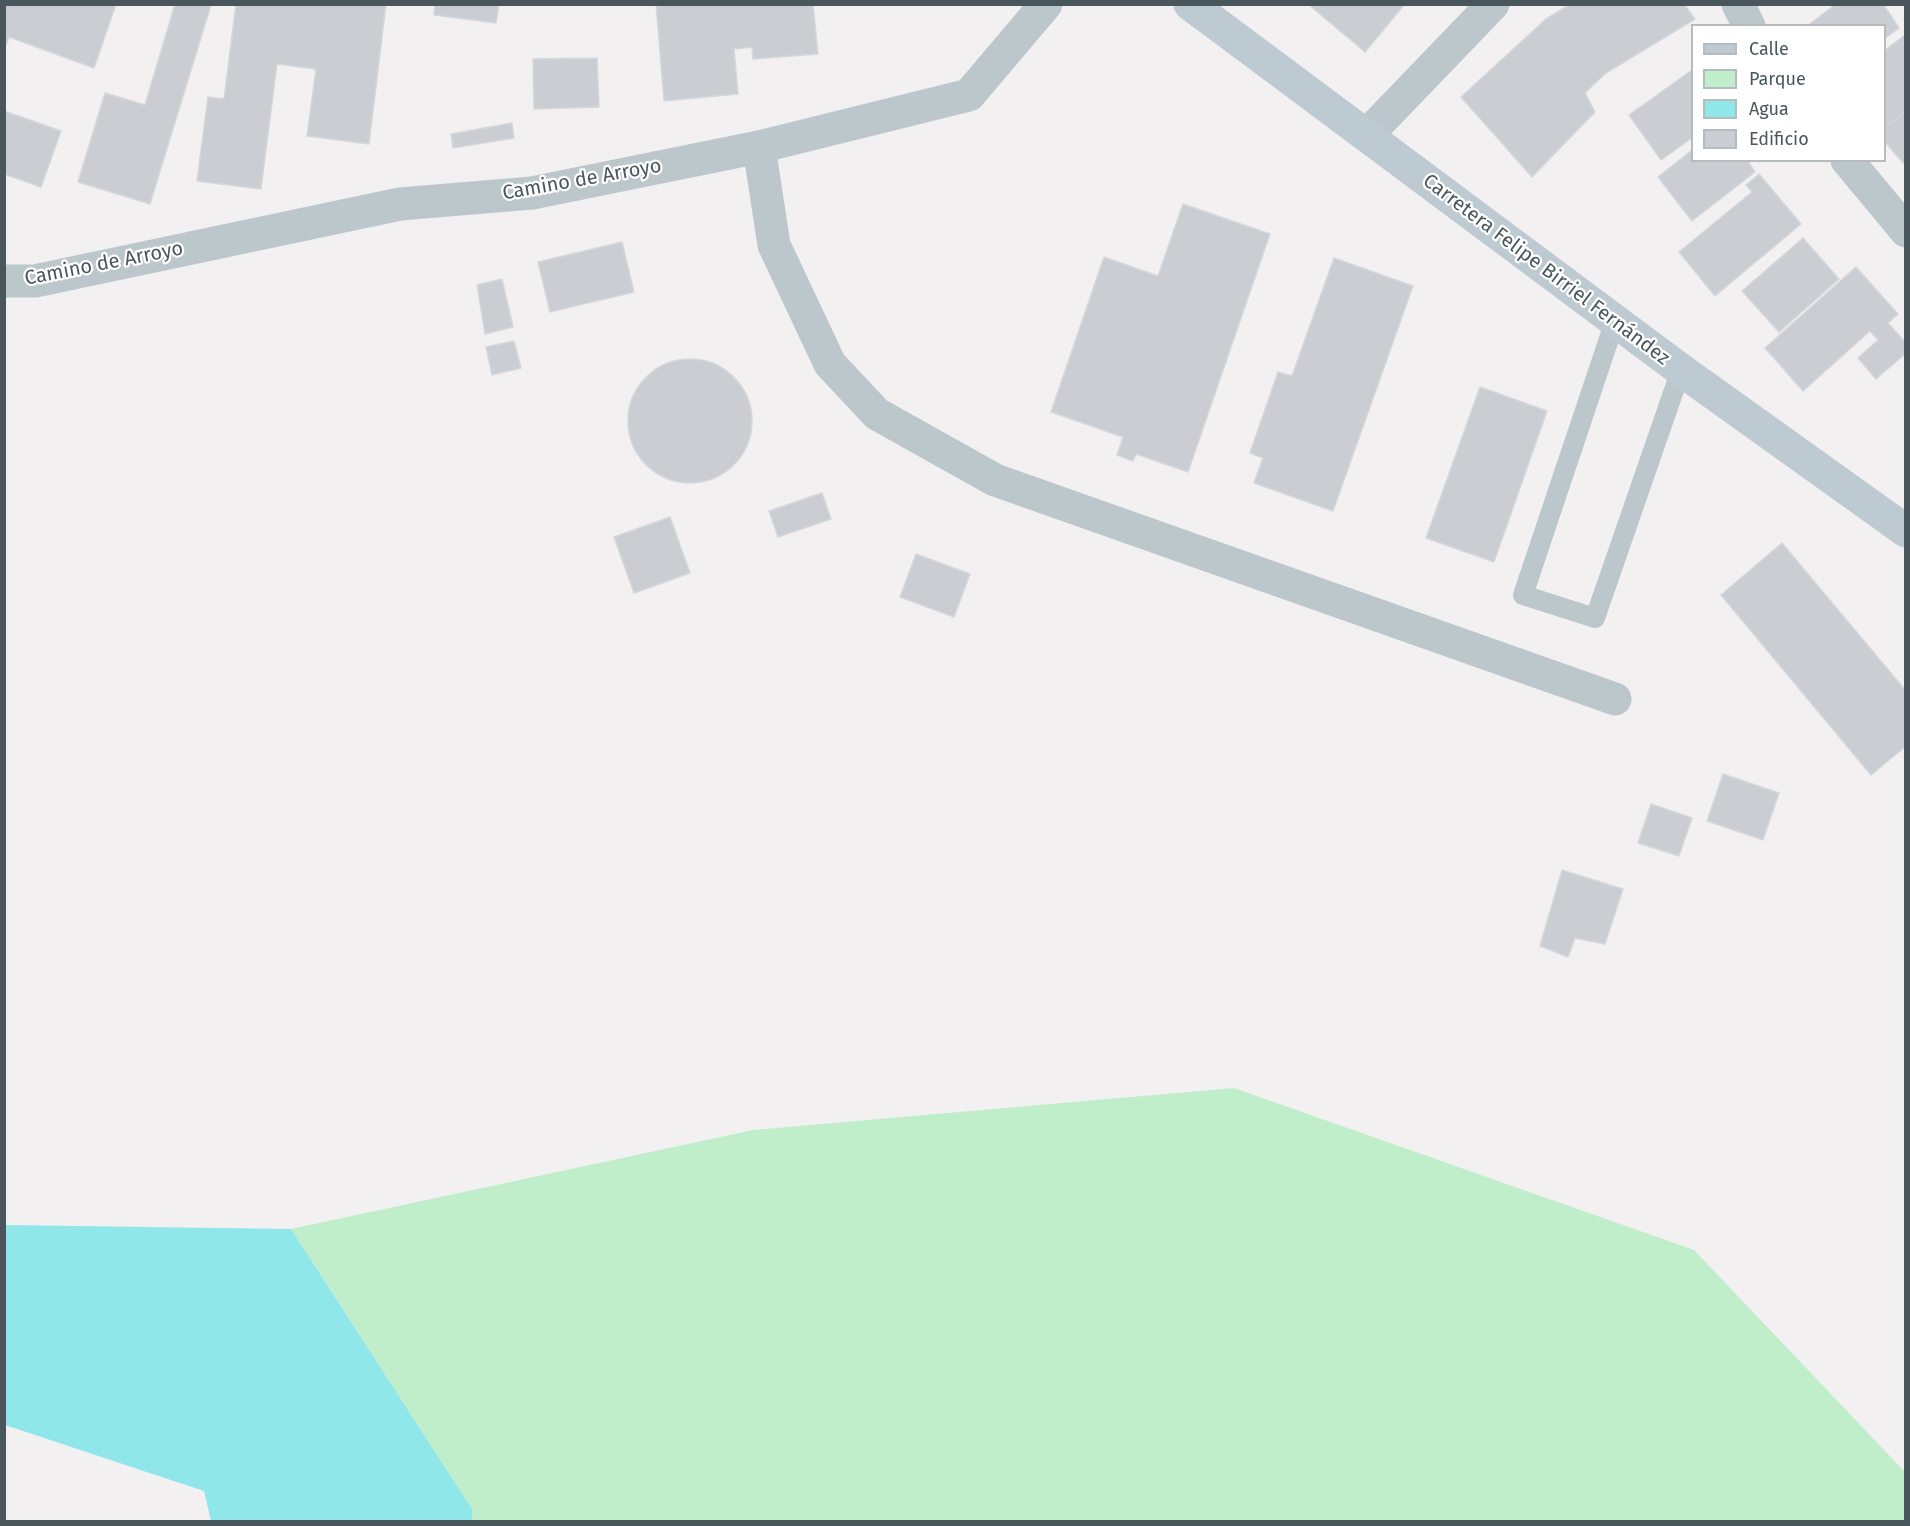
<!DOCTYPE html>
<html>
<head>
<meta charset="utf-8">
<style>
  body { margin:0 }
  #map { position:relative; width:1910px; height:1526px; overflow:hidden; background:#f2f0f1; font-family:"Fira Sans",sans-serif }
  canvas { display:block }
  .frame { position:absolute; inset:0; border:6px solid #49575d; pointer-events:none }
  .legend { position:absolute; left:1691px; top:24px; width:195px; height:138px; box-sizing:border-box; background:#fff; border:2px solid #b6bcbe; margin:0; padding:8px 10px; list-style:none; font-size:18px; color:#49575d }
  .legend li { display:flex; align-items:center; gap:12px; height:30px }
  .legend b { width:30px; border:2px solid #b6bcbe }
</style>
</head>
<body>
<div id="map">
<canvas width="1910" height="1526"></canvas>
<div class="frame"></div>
<ul class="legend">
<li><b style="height:8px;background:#bdcad1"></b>Calle</li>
<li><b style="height:16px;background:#c1eeca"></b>Parque</li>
<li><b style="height:16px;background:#8fe7e9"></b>Agua</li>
<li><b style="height:16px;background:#caced2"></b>Edificio</li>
</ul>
</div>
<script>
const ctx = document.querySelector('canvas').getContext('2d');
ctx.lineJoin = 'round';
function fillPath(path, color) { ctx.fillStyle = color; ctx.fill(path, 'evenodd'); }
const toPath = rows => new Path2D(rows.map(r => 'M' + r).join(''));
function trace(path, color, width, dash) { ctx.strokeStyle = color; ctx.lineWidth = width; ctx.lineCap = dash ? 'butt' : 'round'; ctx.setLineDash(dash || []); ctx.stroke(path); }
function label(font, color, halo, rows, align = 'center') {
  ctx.font = font + ' "Fira Sans",sans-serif'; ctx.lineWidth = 4.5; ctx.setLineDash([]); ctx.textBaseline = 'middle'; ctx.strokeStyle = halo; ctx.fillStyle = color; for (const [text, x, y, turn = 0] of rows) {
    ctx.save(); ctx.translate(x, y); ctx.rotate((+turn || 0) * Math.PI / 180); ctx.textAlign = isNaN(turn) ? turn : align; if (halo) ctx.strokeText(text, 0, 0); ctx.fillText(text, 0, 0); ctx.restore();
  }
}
const green = toPath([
  [1234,1088,1694,1250,1905,1472,1905,1521,472,1521,472,1509,291,1229,753,1130]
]);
const water = toPath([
  [5,1225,291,1229,472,1509,472,1521,211,1521,204,1491,5,1425]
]);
const building = toPath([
  [4,4,116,4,94,68,9,37,4,51,4,4],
  [175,4,211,5,150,204,78,182,105,93,145,105,175,4],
  [236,4,386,4,369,144,307,136,316,69,277,64,261,189,197,181,208,97,224,99,236,4],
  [435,4,499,4,496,23,434,15,435,4],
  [656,4,813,4,818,54,753,59,752,47,734,49,738,94,664,101,656,4],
  [1308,4,1405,4,1365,52,1308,4],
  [1571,4,1684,4,1695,19,1606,73,1585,93,1595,112,1532,177,1461,97,1546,19,1571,4],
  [1836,4,1883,4,1899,28,1884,39,1884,26,1807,26,1836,4],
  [1906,34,1906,111,1884,128,1884,51,1906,34],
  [597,58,599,107,534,109,533,59,597,58],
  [1692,70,1692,138,1661,160,1629,115,1692,70],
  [4,111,61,131,41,187,4,174,4,111],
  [1906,111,1906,166,1884,141,1884,128,1906,111],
  [512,123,514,138,453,148,451,134,512,123],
  [1692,150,1692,160,1747,160,1755,172,1692,221,1658,177,1692,150],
  [1759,174,1801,224,1715,296,1679,252,1752,192,1746,185,1759,174],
  [1183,204,1270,234,1188,472,1136,454,1133,461,1117,455,1123,437,1051,412,1104,257,1158,276,1183,204],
  [1803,238,1839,279,1779,332,1742,291,1803,238],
  [622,242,634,292,550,312,538,262,622,242],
  [1334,258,1413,286,1333,511,1254,483,1263,458,1250,453,1278,372,1292,376,1334,258],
  [1856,267,1898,314,1888,323,1906,343,1906,353,1876,379,1858,358,1878,340,1870,331,1803,391,1765,348,1856,267],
  [502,279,513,327,485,334,477,285,502,279],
  [514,341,521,368,492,375,486,347,514,341],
  '628 421a62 62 0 1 1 124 0a62 62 0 1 1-124 0Z',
  [1480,387,1547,411,1494,562,1426,538,1480,387],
  [822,493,831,519,778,537,769,511,822,493],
  [670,517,690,573,634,593,614,537,670,517],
  [1782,543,1906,691,1906,746,1871,775,1721,595,1782,543],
  [916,554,970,574,954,617,900,597,916,554],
  [1723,774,1779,793,1763,840,1707,821,1723,774],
  [1651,804,1692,818,1679,856,1638,843,1651,804],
  [1562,870,1623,889,1605,944,1575,938,1568,957,1540,946,1562,870]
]);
const lane = toPath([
  [1615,321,1523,595,1595,618,1681,370]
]);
const street = toPath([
  [1738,4,1749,26],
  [1367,135,1493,4],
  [759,147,774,245,830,364,877,414,995,480,1615,699],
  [1847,160,1906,231],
  [4,281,35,281,400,204,532,193,759,147,969,95,1046,4]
]);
const secondary = toPath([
  [1190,4,1681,370,1906,531]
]);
const streetNames = [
  ["Camino de Arroyo",582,180,-10],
  ["Camino de Arroyo",104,264,-11],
  ["Carretera Felipe Birriel Fernández",1546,270,37]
];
fillPath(green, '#c1eeca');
fillPath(water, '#8fe7e9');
fillPath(building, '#caced2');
trace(building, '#d4d8db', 1.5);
trace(lane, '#bcc7cc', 20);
trace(street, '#bcc7cc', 33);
trace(secondary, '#bdcad1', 33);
label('20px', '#49575d', '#fff', streetNames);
</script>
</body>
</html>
